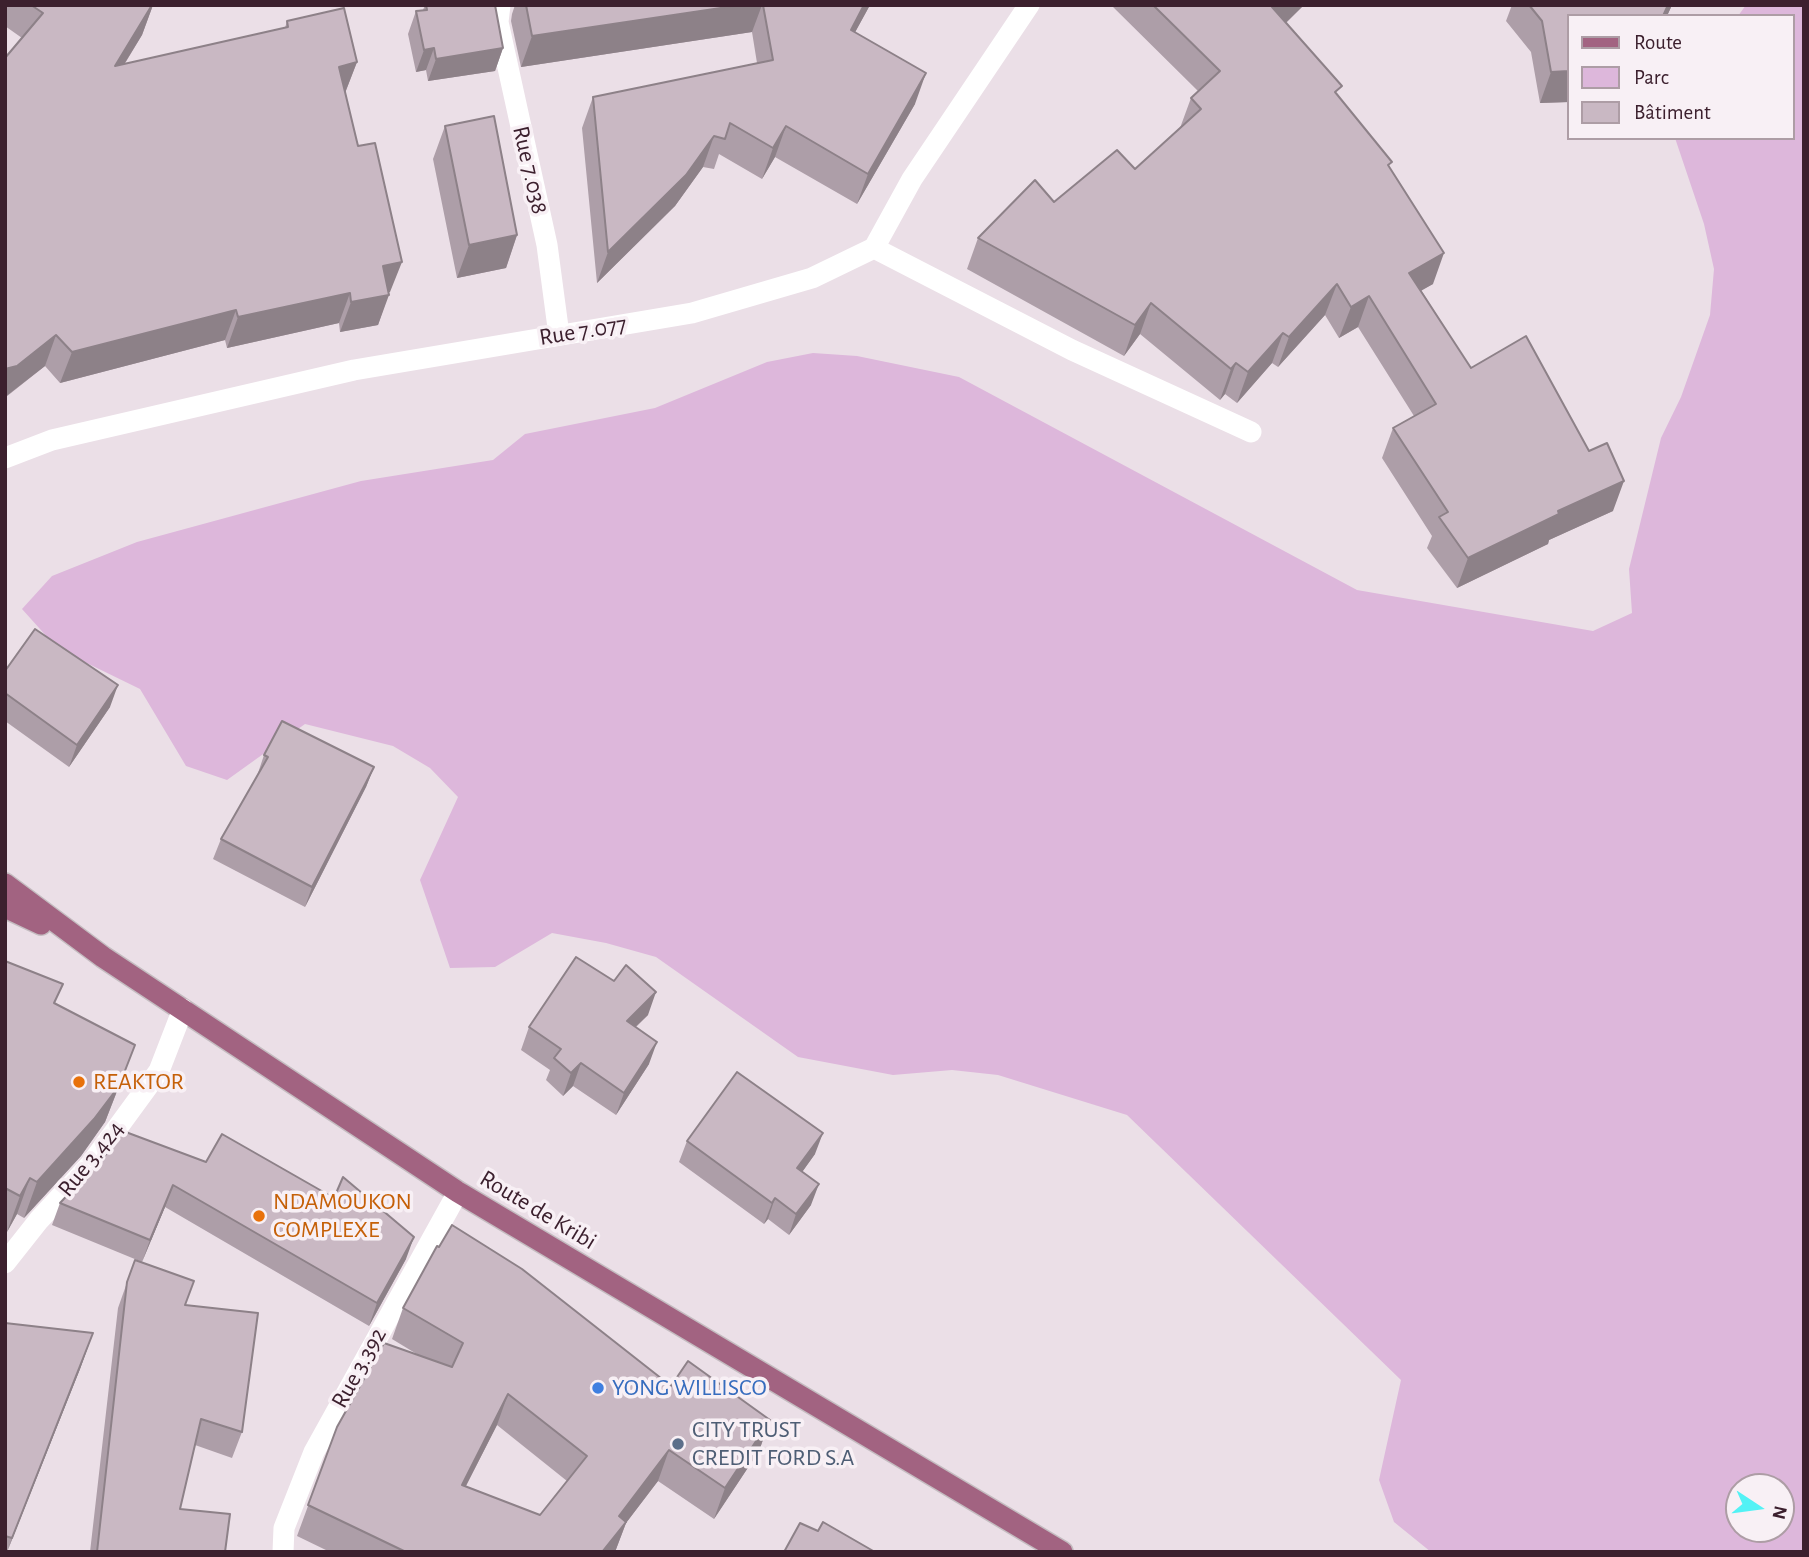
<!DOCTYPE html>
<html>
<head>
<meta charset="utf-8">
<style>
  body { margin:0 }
  #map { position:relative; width:1809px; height:1557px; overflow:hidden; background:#ebdfe7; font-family:"Alegreya Sans",sans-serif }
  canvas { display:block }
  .frame { position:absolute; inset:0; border:7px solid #3c202e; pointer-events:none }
  .legend { position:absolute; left:1567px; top:14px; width:228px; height:126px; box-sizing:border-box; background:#f8f0f5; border:2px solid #ad9da5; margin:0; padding:9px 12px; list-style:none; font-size:21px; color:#3c202e }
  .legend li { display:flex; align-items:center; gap:14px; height:35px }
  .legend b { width:35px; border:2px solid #ad9da5 }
  .north { position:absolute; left:1725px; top:1473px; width:70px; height:70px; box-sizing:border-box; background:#f8f0f5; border:2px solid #ad9da5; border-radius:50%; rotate:103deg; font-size:19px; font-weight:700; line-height:28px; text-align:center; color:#3c202e }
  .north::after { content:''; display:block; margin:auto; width:24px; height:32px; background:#53f2f5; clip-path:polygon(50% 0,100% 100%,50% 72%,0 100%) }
</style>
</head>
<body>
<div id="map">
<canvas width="1809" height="1557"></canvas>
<div class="frame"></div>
<ul class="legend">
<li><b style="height:9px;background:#a26381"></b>Route</li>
<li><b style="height:19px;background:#ddb7db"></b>Parc</li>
<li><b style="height:19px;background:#c9b8c3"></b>Bâtiment</li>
</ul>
<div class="north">N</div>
</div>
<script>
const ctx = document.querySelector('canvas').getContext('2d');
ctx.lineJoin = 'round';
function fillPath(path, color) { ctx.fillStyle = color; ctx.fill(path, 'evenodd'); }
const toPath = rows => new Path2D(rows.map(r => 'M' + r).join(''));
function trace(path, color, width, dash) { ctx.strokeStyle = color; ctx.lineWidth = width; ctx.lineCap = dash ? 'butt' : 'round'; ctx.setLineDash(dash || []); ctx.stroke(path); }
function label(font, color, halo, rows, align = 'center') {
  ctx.font = font + ' "Alegreya Sans",sans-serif'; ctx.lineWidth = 7; ctx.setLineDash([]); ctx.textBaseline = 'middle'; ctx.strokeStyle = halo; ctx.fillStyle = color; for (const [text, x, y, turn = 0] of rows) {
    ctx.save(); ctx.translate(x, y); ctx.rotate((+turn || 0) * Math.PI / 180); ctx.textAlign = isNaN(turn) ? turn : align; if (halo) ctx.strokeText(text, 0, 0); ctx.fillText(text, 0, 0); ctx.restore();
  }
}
const green = toPath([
  [1746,5,1804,5,1804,1552,1431,1552,1394,1522,1379,1480,1401,1380,1127,1115,998,1075,952,1070,893,1075,798,1057,656,957,606,943,552,933,495,967,450,968,420,880,458,797,430,768,393,746,305,724,227,780,186,766,140,689,58,649,22,609,52,576,137,542,361,481,493,460,525,434,655,408,767,362,813,353,857,356,959,377,1357,590,1593,631,1632,613,1629,569,1661,438,1681,397,1710,315,1714,269,1704,224,1675,138,1793,138,1793,16,1738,16],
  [1739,1487,1781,1487,1781,1529,1739,1529]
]);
const minor = toPath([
  [500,5,498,22,547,245,559,335],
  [874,248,1072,350,1251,432],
  [5,458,52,440,354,370,692,313,812,278,874,248,912,179,1029,5],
  [5,1263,39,1220,91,1164,159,1071,183,1009],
  [283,1552,284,1528,314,1452,458,1192]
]);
const major = toPath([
  [5,884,103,957,458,1192,1062,1552],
  [5,907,41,924]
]);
const wall = toPath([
  [5,5,153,5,142,35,124,65,285,28,287,21,357,62,345,93,390,292,389,292,378,325,340,332,339,323,227,348,225,340,60,383,45,366,6,397,22,38,5,26],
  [425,5,495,5,503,48,495,71,428,81,426,70,416,72,408,34,416,11,423,10],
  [515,5,870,5,855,32,915,104,857,204,775,157,762,179,719,154,714,169,703,167,675,206,597,283,582,128,593,97,757,63,752,32,521,67,511,21,512,14],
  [1111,5,1304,5,1286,23,1389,168,1433,284,1421,290,1471,368,1613,511,1549,540,1548,544,1457,588,1427,548,1432,536,1382,458,1393,428,1414,416,1358,327,1339,338,1325,315,1278,367,1272,363,1237,403,1225,394,1220,400,1140,334,1124,356,967,269,978,238,1054,202,1135,169,1180,128,1191,98,1198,91],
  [1512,5,1672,5,1667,16,1569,16,1569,102,1540,103,1531,52,1506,21],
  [445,126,517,235,506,268,457,278,433,159],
  [5,671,110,707,69,767,5,721],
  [264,755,374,767,366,787,305,907,213,859,221,839,257,776],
  [5,961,56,1004,135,1045,105,1122,81,1156,24,1218,17,1214,7,1232,5,1231],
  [648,1015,636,1027,649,1064,616,1115,573,1086,563,1096,546,1080,550,1070,521,1050,529,1027],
  [687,1141,815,1154,802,1172,811,1205,789,1235,768,1219,764,1224,679,1162],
  [109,1151,406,1259,369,1326,165,1207,142,1262,52,1225,60,1203],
  [135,1260,185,1306,242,1432,232,1458,195,1445,180,1509,225,1552,90,1552,118,1308],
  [403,1308,671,1386,770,1420,759,1451,714,1519,658,1481,626,1523,615,1552,330,1552,297,1536,337,1427,420,1356,392,1339],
  [497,1425,567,1481,540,1515,466,1486],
  [5,1323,93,1333,80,1369,7,1552,5,1552]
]);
const shadedWall = toPath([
  [153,5,142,35,104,97,115,66],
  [741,5,762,5,752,32,521,67,532,36],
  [864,5,870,5,840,60,851,30],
  [1283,5,1304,5,1272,36,1272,7],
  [1668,5,1672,5,1667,16,1663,16],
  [434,48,426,70,416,72,424,50],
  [503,48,495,71,428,81,436,59],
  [357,62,345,93,328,98,339,67],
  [1569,71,1569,102,1540,103,1551,72],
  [926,73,915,104,857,204,868,174],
  [786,126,775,157,762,179,773,148],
  [714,136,703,167,675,206,597,283,608,252],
  [517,235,506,268,457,278,469,245],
  [1444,253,1433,284,1398,304,1409,273],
  [402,262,390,292,371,296,383,266],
  [1337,284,1325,315,1278,367,1289,337],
  [350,293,339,323,227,348,238,317],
  [389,295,378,325,340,332,351,302],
  [1369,296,1358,327,1339,338,1351,307],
  [1151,303,1140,334,1124,356,1135,325],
  [236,310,225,340,60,383,72,352],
  [1283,333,1272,363,1237,403,1248,372],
  [56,335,45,366,5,397,5,369],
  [1236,363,1225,394,1220,400,1231,369],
  [1624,481,1613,511,1549,540,1548,544,1457,588,1468,558,1558,511],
  [118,685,110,707,69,767,77,745],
  [374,767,366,787,305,907,312,887],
  [656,992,648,1015,618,1043,627,1021],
  [657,1042,649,1064,616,1115,624,1093],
  [135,1045,105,1122,81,1156,24,1218,37,1182],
  [581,1063,573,1086,563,1096,571,1073],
  [823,1133,815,1154,790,1189,797,1168],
  [30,1178,17,1214,7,1232,20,1196],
  [819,1184,811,1205,789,1235,796,1214],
  [173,1185,165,1207,142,1262,150,1240],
  [775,1198,768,1219,764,1224,772,1203],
  [414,1237,406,1259,369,1326,377,1303],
  [93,1333,80,1369,7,1552,12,1538],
  [508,1394,497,1425,451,1515,462,1485],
  [770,1420,759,1451,714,1519,725,1488],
  [669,1450,658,1481,626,1523,615,1552,602,1552,619,1516]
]);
const building = toPath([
  [31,5,152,5,115,66,288,27,287,21,344,8,357,62,339,67,358,146,375,143,402,262,383,266,389,295,351,302,350,293,238,317,236,310,72,352,56,335,17,366,5,369,5,58,43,13,31,5],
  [426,5,495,5,503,48,436,59,434,48,424,50,416,11,427,10,426,5],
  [526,5,741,5,532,36,526,5],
  [763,5,864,5,851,30,926,73,868,174,786,126,773,148,730,123,725,139,714,136,686,175,608,252,593,97,773,60,763,5],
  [1153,5,1283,5,1272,7,1342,86,1335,92,1392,162,1388,165,1444,253,1409,273,1471,368,1526,336,1589,451,1607,443,1624,481,1558,511,1559,514,1468,558,1439,517,1448,512,1393,428,1436,404,1369,296,1351,307,1337,284,1289,337,1283,333,1248,372,1236,363,1231,369,1151,303,1135,325,978,238,1035,180,1054,202,1117,150,1135,169,1201,109,1191,98,1220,71,1153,5],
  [1529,5,1668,5,1663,16,1569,16,1569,71,1551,72,1542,21,1529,5],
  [494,116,517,235,469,245,445,126,494,116],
  [35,629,118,685,77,745,5,693,5,671,35,629],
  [282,721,374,767,312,887,221,839,268,757,264,755,282,721],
  [576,957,614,981,626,965,656,992,627,1021,657,1042,624,1093,581,1063,571,1073,554,1058,561,1049,529,1027,576,957],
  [5,961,63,984,54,1003,135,1045,119,1086,94,1119,37,1182,30,1178,20,1196,5,1188,5,961],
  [737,1072,823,1133,797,1168,819,1184,796,1214,775,1198,772,1203,687,1141,737,1072],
  [123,1131,206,1162,222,1134,334,1198,343,1177,414,1237,377,1303,173,1185,150,1240,60,1203,109,1151,123,1131],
  [452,1225,522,1269,671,1386,688,1361,770,1420,725,1488,669,1450,619,1516,626,1522,602,1552,406,1552,308,1505,337,1427,384,1343,452,1367,463,1343,403,1308,437,1246,439,1247,452,1225],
  [508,1394,587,1456,540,1515,462,1485,508,1394],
  [135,1260,194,1281,185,1305,258,1313,242,1432,201,1419,180,1509,230,1514,225,1552,97,1552,127,1282,135,1260],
  [5,1323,93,1333,12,1538,5,1536,5,1323],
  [823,1522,875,1552,784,1552,800,1523,818,1531,823,1522]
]);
const markers = [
  [79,1082,7,"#e8710a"],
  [259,1216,7,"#e8710a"],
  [598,1388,7,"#3f7fe0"],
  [678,1444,7,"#5c6f8a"]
];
const streetNames = [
  ["Rue 7.038",530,170,77],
  ["Rue 7.077",583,331,-9],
  ["Rue 3.424",91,1159,-51],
  ["Route de Kribi",538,1210,31],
  ["Rue 3.392",359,1368,-61]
];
const foodNames = [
  ["REAKTOR",93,1082],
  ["NDAMOUKON",273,1202],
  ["COMPLEXE",273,1230]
];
const shopNames = [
  ["YONG WILLISCO",612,1388]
];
const serviceNames = [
  ["CITY TRUST",692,1430],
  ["CREDIT FORD S.A",692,1458]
];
fillPath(green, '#ddb7db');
trace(major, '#c4bcc0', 24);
trace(minor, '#fff', 21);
trace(major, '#a26381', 21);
fillPath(wall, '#ad9ea8');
fillPath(shadedWall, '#8d8188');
fillPath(building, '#c9b8c3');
trace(building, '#8d8188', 2);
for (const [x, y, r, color] of markers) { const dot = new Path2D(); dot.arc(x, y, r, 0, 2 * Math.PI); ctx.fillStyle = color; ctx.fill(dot); trace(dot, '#f8f0f5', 2.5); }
label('24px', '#3c202e', '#f8f0f5', streetNames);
label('24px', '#c56008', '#f8f0f5', foodNames, 'left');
label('24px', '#366cbe', '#f8f0f5', shopNames, 'left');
label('24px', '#4e5e75', '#f8f0f5', serviceNames, 'left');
</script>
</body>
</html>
